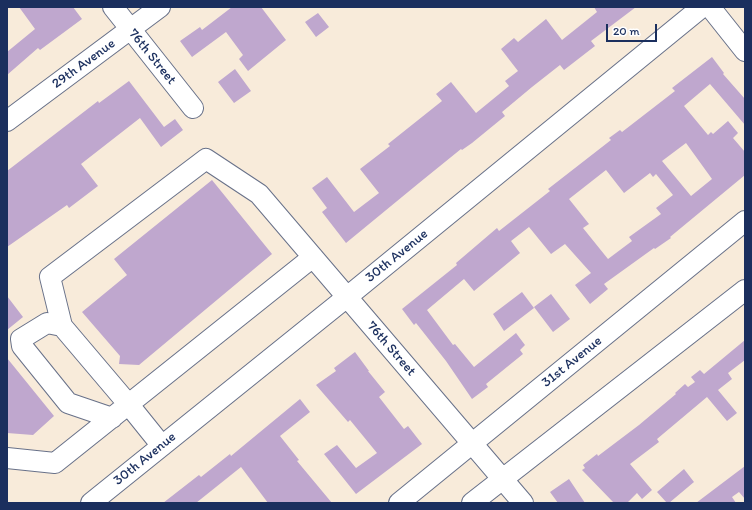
<!DOCTYPE html>
<html>
<head>
<meta charset="utf-8">
<style>
  body { margin:0 }
  #map { position:relative; width:752px; height:510px; overflow:hidden; background:#f8ebda; font-family:Itim,sans-serif }
  canvas { display:block }
  .frame { position:absolute; inset:0; border:8px solid #1b2f5e; pointer-events:none }
  .scale { position:absolute; left:606px; top:24px; width:51px; height:18px; box-sizing:border-box; border:2px solid #1b2f5e; border-top:0; padding-left:5px; font-size:12px; line-height:14px; white-space:nowrap; color:#1b2f5e; -webkit-text-stroke:3px #fff; paint-order:stroke }
</style>
</head>
<body>
<div id="map">
<canvas width="752" height="510"></canvas>
<div class="frame"></div>
<div class="scale">20 m</div>
</div>
<script>
const ctx = document.querySelector('canvas').getContext('2d');
ctx.lineJoin = 'round';
function fillPath(path, color) { ctx.fillStyle = color; ctx.fill(path, 'evenodd'); }
const toPath = rows => new Path2D(rows.map(r => 'M' + r).join(''));
function trace(path, color, width, dash) { ctx.strokeStyle = color; ctx.lineWidth = width; ctx.lineCap = dash ? 'butt' : 'round'; ctx.setLineDash(dash || []); ctx.stroke(path); }
function label(font, color, halo, rows, align = 'center') {
  ctx.font = font + ' Itim,sans-serif'; ctx.lineWidth = 3; ctx.setLineDash([]); ctx.textBaseline = 'middle'; ctx.strokeStyle = halo; ctx.fillStyle = color; for (const [text, x, y, turn = 0] of rows) {
    ctx.save(); ctx.translate(x, y); ctx.rotate((+turn || 0) * Math.PI / 180); ctx.textAlign = isNaN(turn) ? turn : align; if (halo) ctx.strokeText(text, 0, 0); ctx.fillText(text, 0, 0); ctx.restore();
  }
}
const building = toPath([
  [19,7,73,7,82,19,40,50,38,48,7,75,7,52,35,29],
  [232,7,261,7,286,40,248,71,239,59,243,55,226,32,192,57,180,41,200,27,202,30],
  [594,7,636,7,591,41,595,46,564,70,560,65,532,87,502,112,505,116,472,143,462,150,461,149,419,183,346,243,322,212,327,208,312,188,327,177,354,212,379,193,360,169,390,146,388,144,442,101,436,94,451,82,476,113,509,86,505,81,518,71,501,49,514,38,518,42,546,19,562,40,597,12],
  [318,13,329,27,316,37,305,22],
  [712,57,724,73,723,74,745,99,745,125,710,84,684,106,708,135,711,132,713,134,728,121,738,133,733,138,745,152,745,175,670,237,671,238,655,249,654,248,604,284,608,289,590,304,575,285,591,273,565,244,551,254,529,227,511,241,520,253,474,291,464,279,427,310,453,345,455,344,474,367,516,333,525,345,520,350,523,354,486,384,488,387,472,399,446,361,416,323,414,325,402,309,457,265,456,263,497,228,499,231,550,191,548,189,611,140,609,138,620,130,622,132,675,91,672,88],
  [686,143,712,179,691,196,662,161],
  [606,170,624,193,650,173,653,177,656,174,673,195,656,208,661,214,629,237,632,241,608,259,583,228,589,224,569,199],
  [235,69,251,91,234,103,218,82],
  [129,81,164,127,175,119,183,130,161,147,140,118,81,164,98,186,69,208,67,205,7,247,7,171,98,101,99,103],
  [212,180,272,254,139,365,119,364,120,356,82,312,127,275,114,259],
  [522,292,534,308,504,331,493,314],
  [551,294,570,319,553,332,534,307],
  [7,296,23,317,7,330],
  [745,340,745,360,728,373,732,379,718,390,737,413,727,421,707,397,657,439,659,442,630,464,652,490,642,499,637,493,627,503,614,503,582,470,585,468,583,465,597,454,598,456,639,425,676,394,675,393,685,384,688,387,695,382,691,377,700,370,704,374],
  [355,352,369,371,368,371,385,392,379,397,404,429,408,426,422,444,356,494,324,454,337,445,356,468,377,453,350,420,348,422,316,385,336,371,334,368],
  [7,358,54,416,33,435,7,433],
  [300,399,310,412,280,436,299,460,297,461,332,503,268,503,241,467,196,503,163,503,199,475,201,477,230,454,231,456],
  [745,466,745,499,739,492,732,497,736,503,696,503],
  [684,469,694,482,669,503,667,503,657,492],
  [569,479,585,503,558,503,550,492]
]);
const minor = toPath([
  [113,7,193,108],
  [710,7,745,51],
  [7,121,160,7],
  [62,326,50,277,206,159,259,194,523,503],
  [112,418,68,403,22,346,21,339,47,323,62,326,129,405,162,446],
  [7,458,55,463,313,257],
  [91,503,347,297,702,7],
  [399,503,745,221],
  [472,503,745,290]
]);
const streetNames = [
  ["76th Street",152,57,51],
  ["29th Avenue",84,64,-36],
  ["30th Avenue",397,256,-39],
  ["76th Street",391,349,49],
  ["31st Avenue",572,362,-39],
  ["30th Avenue",145,459,-39]
];
fillPath(building, '#bfa7ce');
trace(minor, '#687189', 22);
trace(minor, '#fff', 20);
label('14px', '#1b2f5e', '#fff', streetNames);
</script>
</body>
</html>
